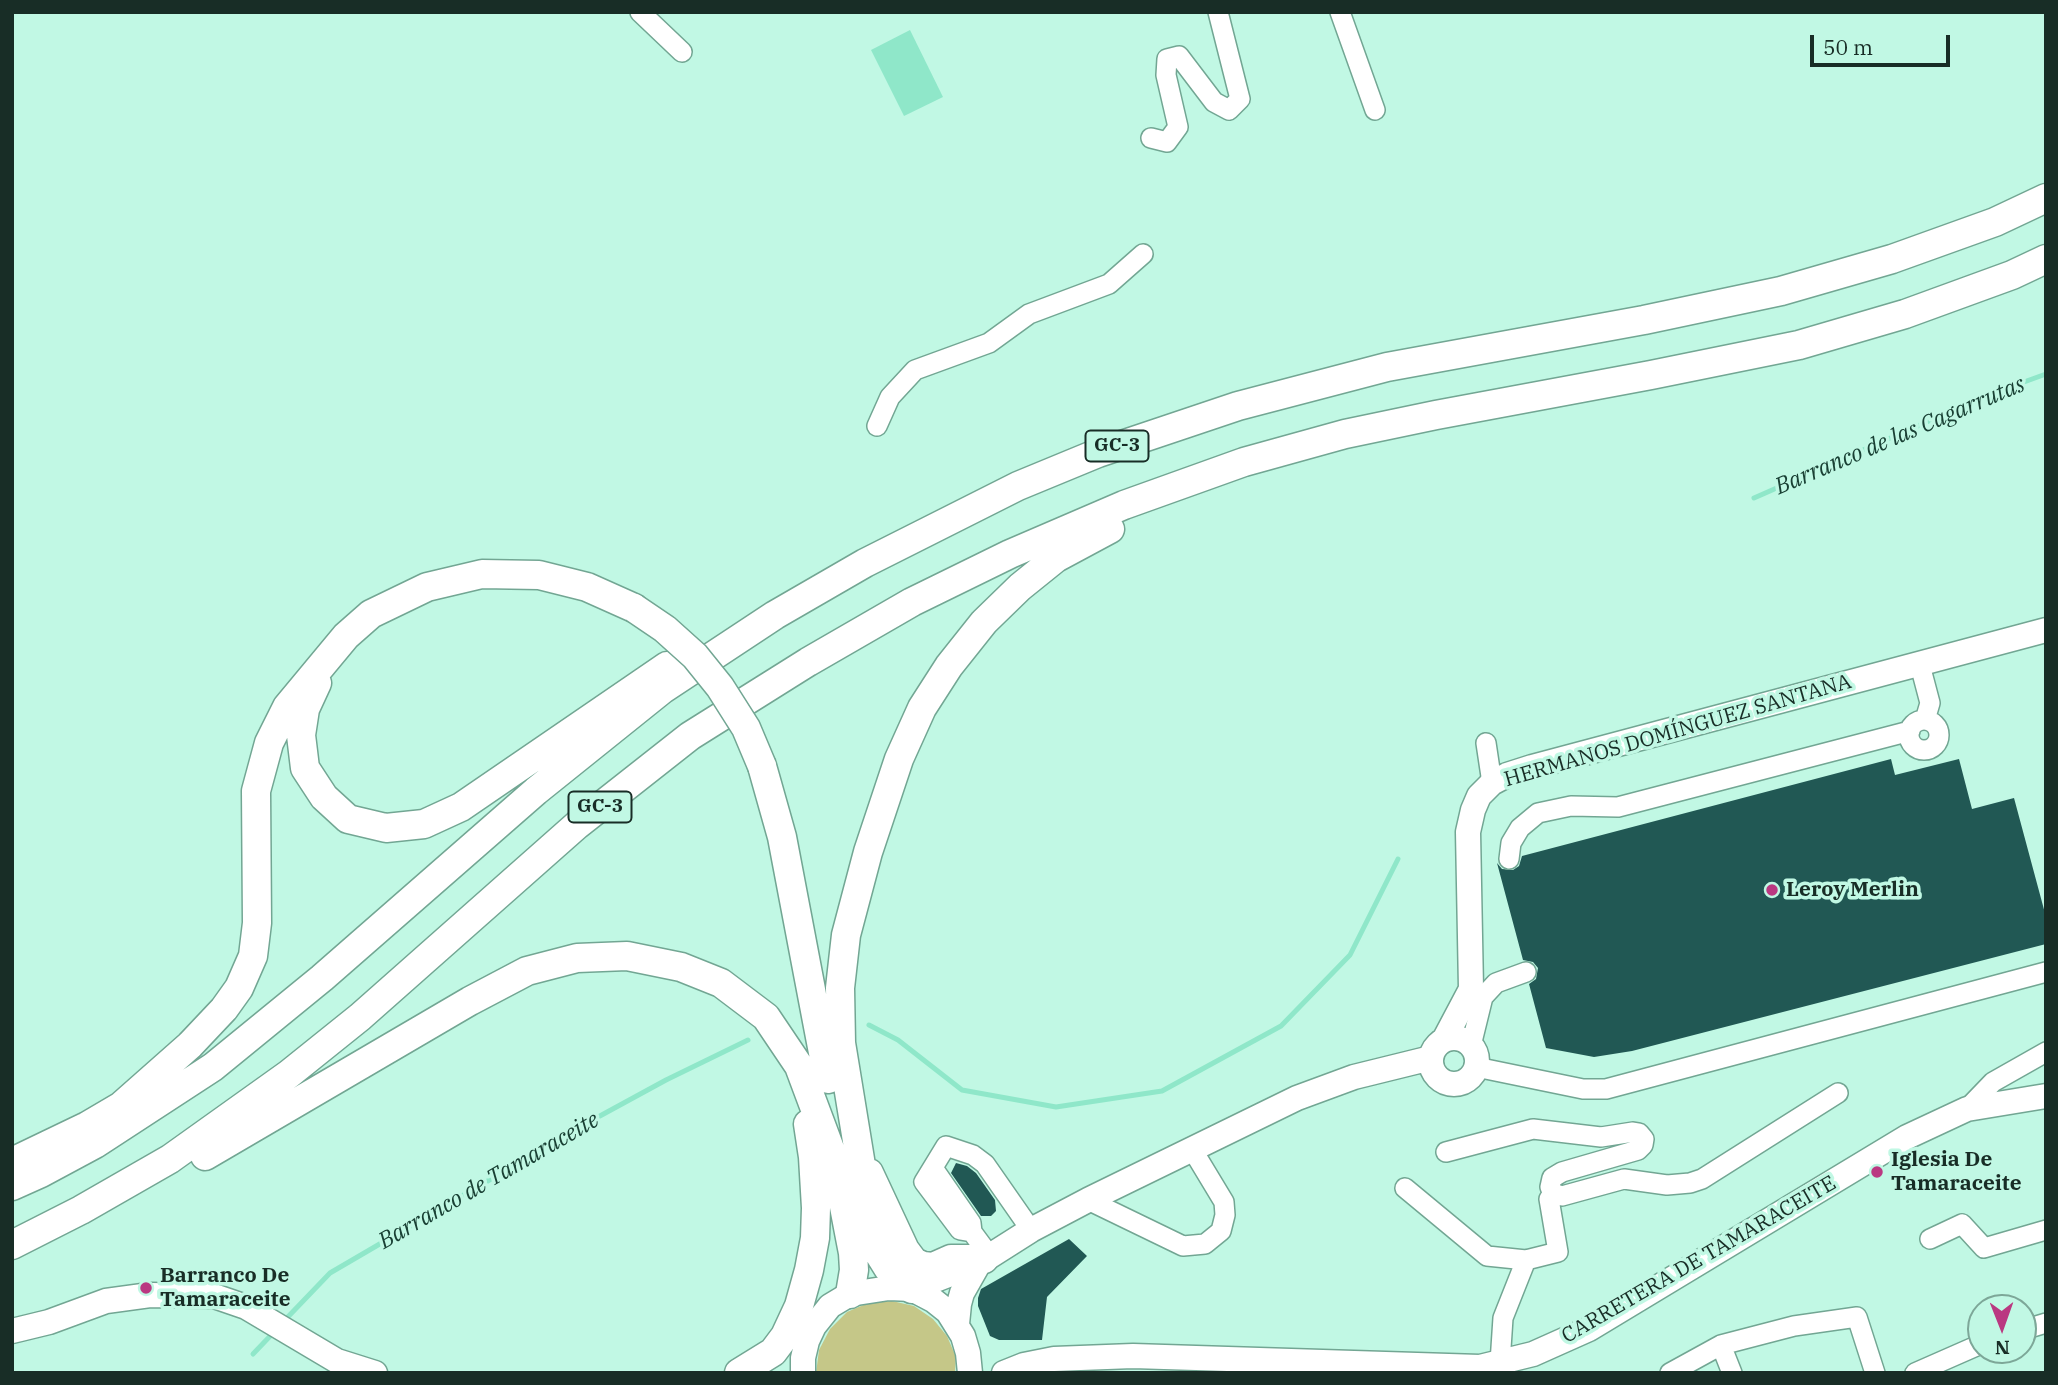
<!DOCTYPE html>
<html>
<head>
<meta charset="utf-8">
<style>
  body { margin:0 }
  #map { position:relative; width:2058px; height:1385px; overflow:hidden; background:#c1f8e4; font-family:"IBM Plex Serif",serif }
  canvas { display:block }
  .frame { position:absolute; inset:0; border:14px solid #182d26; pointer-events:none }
  .north { position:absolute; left:1967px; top:1294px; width:70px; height:70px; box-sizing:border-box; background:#c1f8e4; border:2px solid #7da798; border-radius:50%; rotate:179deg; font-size:19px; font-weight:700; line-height:28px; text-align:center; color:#182d26 }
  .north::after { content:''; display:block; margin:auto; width:24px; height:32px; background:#ba3881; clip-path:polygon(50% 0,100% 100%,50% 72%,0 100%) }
  .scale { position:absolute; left:1810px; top:35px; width:140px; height:32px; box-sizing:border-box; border:4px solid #182d26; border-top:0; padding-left:9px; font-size:21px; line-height:24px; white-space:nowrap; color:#182d26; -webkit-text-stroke:5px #c1f8e4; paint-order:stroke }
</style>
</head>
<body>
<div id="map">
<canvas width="2058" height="1385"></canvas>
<div class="frame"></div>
<div class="north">N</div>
<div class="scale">50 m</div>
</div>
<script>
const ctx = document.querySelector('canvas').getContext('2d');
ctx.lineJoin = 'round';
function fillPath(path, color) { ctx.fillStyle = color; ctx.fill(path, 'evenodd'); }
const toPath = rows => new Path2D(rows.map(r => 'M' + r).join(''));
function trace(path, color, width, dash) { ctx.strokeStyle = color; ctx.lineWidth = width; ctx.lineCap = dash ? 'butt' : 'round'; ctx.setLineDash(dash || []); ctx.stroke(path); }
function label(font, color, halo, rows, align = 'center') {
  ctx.font = font + ' "IBM Plex Serif",serif'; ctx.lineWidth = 7; ctx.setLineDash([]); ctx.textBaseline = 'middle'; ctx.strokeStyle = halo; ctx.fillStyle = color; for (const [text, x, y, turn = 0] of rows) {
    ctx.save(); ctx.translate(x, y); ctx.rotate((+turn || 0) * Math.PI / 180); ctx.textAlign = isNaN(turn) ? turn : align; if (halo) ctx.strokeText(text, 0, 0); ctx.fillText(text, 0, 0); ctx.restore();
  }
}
const green = toPath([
  [892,1301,914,1306,933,1319,947,1336,956,1357,955,1373,816,1373,819,1350,830,1329,847,1312,868,1303]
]);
const water = toPath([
  [910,30,943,97,904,116,871,50]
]);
const stream = toPath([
  [1754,498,1988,395,2046,374],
  [869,1025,898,1040,962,1090,1056,1107,1162,1091,1281,1026,1350,955,1398,859],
  [283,1322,330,1273,587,1123,666,1080,748,1040],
  [253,1354,274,1332]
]);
const building = toPath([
  [1891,759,1895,775,1959,759,1972,809,2014,798,2046,917,2046,944,1632,1051,1594,1057,1546,1048,1529,984,1536,979,1538,968,1533,962,1523,960,1497,863,1502,869,1513,870,1519,866,1522,856],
  [956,1163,967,1166,976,1173,995,1200,996,1211,991,1216,981,1216,951,1173],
  [1069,1239,1087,1256,1047,1297,1042,1340,999,1340,990,1336,978,1306,978,1298,981,1289]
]);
const minor = toPath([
  [640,12,682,52],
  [1340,12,1375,110],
  [1151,138,1167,142,1178,127,1166,75,1167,59,1179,56,1214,102,1229,110,1240,99,1218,12],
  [877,426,890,397,915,370,989,343,1029,314,1109,284,1143,254],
  [1920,665,1930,703,1925,720],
  '1909 735a15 15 0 1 1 30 0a15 15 0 1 1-30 0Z',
  [1486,743,1492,783],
  [1509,859,1511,843,1520,828,1538,813,1571,806,1618,807,1910,731],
  [1471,1046,1483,997,1496,983,1526,972],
  [1476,1067,1583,1089,1606,1089,2046,972],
  [1967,1109,1993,1082,2046,1052],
  [1446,1152,1533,1129,1601,1137,1633,1132,1639,1133,1644,1139,1643,1145,1638,1150,1562,1172,1552,1178,1550,1187,1553,1193,1562,1196,1624,1179,1667,1185,1690,1183,1702,1179,1838,1093],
  [933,1168,971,1223,972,1232,989,1255],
  [1405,1188,1487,1256,1526,1260,1503,1318,1500,1363],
  [1088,1200,1183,1246,1205,1244,1221,1231,1225,1215,1224,1202,1192,1149],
  [972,1232,960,1230,924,1182,946,1146,973,1155,985,1164,1031,1230],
  [1930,1239,1962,1224,1984,1248,2046,1230],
  [1526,1260,1558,1252,1549,1199,1553,1193],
  [2023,1330,2046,1323],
  [1721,1345,1732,1373],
  [1670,1373,1721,1345,1794,1326,1857,1317,1875,1373],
  [1915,1373,1981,1344]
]);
const major = toPath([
  '1431 1061a23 23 0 1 1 46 0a23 23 0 1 1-46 0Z',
  [1444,1040,1471,989,1468,832,1473,810,1479,796,1492,783,1507,775,1532,767,2046,630],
  [915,1290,930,1282,979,1263,1031,1230,1088,1200,1297,1098,1354,1077,1431,1058],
  [957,1324,959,1304,962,1293,979,1263],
  [12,1331,49,1322,106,1301,150,1295,214,1296,246,1307,337,1361,375,1373],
  [803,1373,803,1358,807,1341,814,1326,830,1306,850,1294,889,1288,912,1289,933,1300,948,1312,963,1336,968,1353,970,1373],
  [1004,1373,1024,1365,1054,1359,1133,1356,1480,1367,1533,1354,1589,1329,1907,1137,1967,1109,2046,1096]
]);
const highway = toPath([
  [317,683,305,709,301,735,305,768,324,797,348,819,386,828,424,824,461,807,667,666],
  [762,766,782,837,828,1079],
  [205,1156,470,1001,527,971,577,958,627,956,681,967,721,983,766,1017,799,1066,836,1165,853,1253,854,1270,850,1294],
  [12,1162,87,1126,121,1106,190,1045,224,1009,239,988,253,956,257,923,256,791,269,743,287,707,346,636,371,614,427,587,482,574,539,575,587,587,634,608],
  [869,1173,905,1250,914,1262,923,1266,933,1267,951,1259,984,1259],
  [12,1186,41,1173,95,1144,213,1067,322,978,536,791,663,689,775,615,865,563,1018,486,1098,453,1238,406,1387,367,1644,320,1781,291,1892,259,1995,222,2046,198],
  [859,1199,878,1252,888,1268,912,1289],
  [867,1216,866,1196,841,1043,840,988,846,935,868,852,899,759,922,708,949,666,984,622,1020,587,1056,558,1110,529],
  [12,1245,81,1210,170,1159,289,1074,360,1017,577,825,690,736,808,662,912,602,1010,554,1124,505,1244,462,1345,434,1436,415,1651,375,1799,345,1905,314,2012,275,2046,259],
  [739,1373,773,1352,785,1336,799,1306,809,1270,815,1238,816,1208,813,1157,808,1124]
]);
const highwayBridge = toPath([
  [634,608,665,629,695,656,720,687,746,728,762,766]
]);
const markers = [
  [1772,890,7,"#ba3881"],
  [1877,1172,7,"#ba3881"],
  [146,1288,7,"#ba3881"]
];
const shields = [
  [1117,446,63],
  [600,807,63]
];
const shieldNames = [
  ["GC-3",1117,446],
  ["GC-3",600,807]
];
const streetNames = [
  ["HERMANOS DOMÍNGUEZ SANTANA",1678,731,-16],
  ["CARRETERA DE TAMARACEITE",1699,1260,-30]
];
const poiNames = [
  ["Leroy Merlin",1786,890],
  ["Iglesia De",1891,1160],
  ["Tamaraceite",1891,1184],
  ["Barranco De",160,1276],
  ["Tamaraceite",160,1300]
];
const waterNames = [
  ["Barranco de las Cagarrutas",1900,436,-23],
  ["Barranco de Tamaraceite",489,1181,-30]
];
fillPath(green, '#c5c788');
fillPath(water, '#8fe7c9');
trace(stream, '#8fe7c9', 5);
fillPath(building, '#215854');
trace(minor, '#72a693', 22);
trace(major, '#72a693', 27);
trace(highway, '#72a693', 31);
trace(minor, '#fff', 19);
trace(major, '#fff', 24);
trace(highway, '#fff', 28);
trace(highwayBridge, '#72a693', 31, []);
trace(highwayBridge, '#fff', 28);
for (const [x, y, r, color] of markers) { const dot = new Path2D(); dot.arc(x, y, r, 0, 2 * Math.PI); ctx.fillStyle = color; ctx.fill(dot); trace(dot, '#c1f8e4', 2.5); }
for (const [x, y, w] of shields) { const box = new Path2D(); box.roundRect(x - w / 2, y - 15.5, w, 31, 5); ctx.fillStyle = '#c1f8e4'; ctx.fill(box); trace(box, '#182d26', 2); }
label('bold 19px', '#182d26', null, shieldNames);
label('21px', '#182d26', '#c1f8e4', streetNames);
label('bold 21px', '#182d26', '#c1f8e4', poiNames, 'left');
label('italic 23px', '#194034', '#c1f8e4', waterNames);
</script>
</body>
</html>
